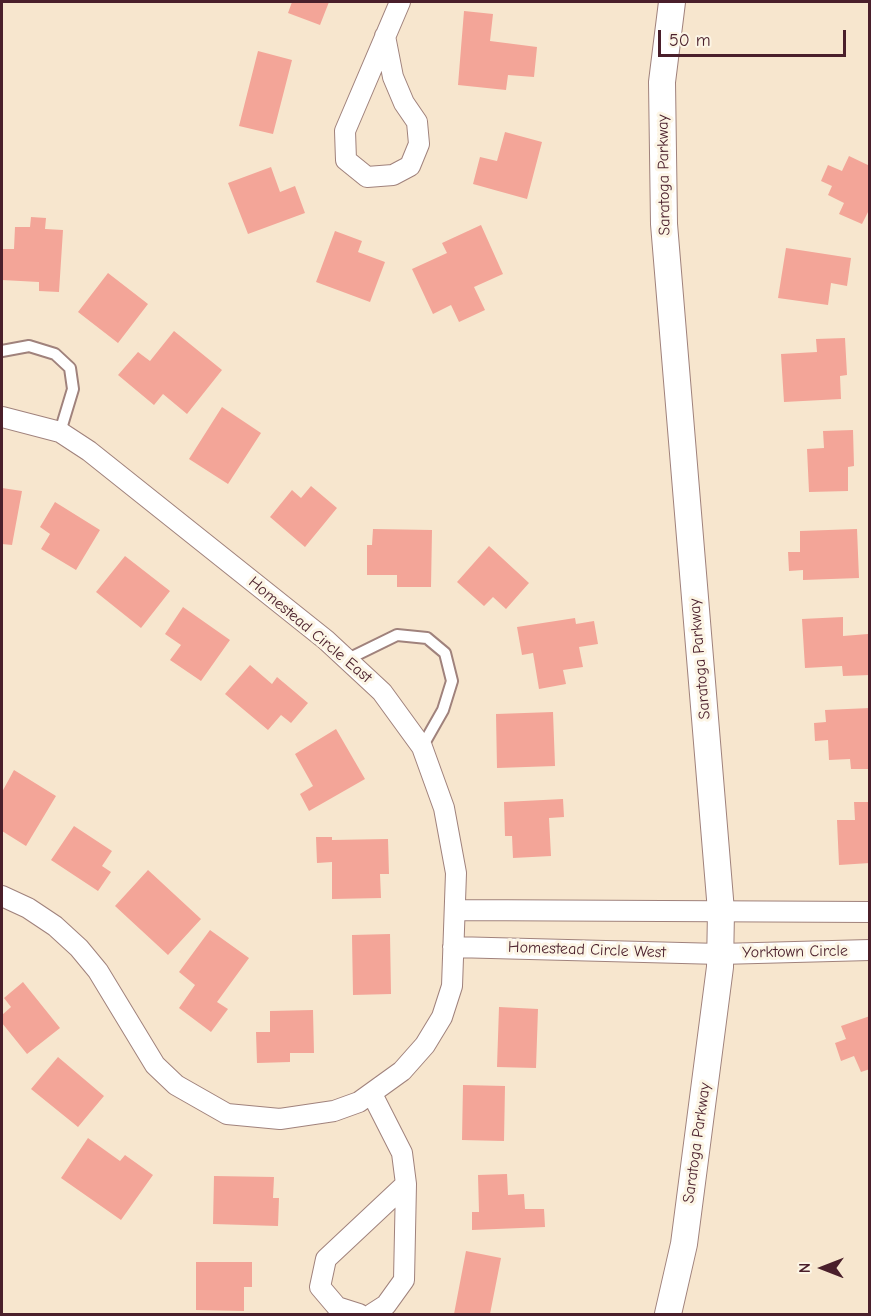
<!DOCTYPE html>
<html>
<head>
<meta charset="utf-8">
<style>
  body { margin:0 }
  #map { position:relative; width:871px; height:1316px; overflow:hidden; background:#f7e6ce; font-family:"Comic Neue",sans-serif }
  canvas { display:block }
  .frame { position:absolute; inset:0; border:3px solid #4a1f2b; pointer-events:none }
  .north { position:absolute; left:793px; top:1238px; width:60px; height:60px; -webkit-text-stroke:4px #fcf5e5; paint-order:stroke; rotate:270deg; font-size:16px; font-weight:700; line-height:24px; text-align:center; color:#4a1f2b }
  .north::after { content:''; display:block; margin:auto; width:21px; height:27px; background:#4a1f2b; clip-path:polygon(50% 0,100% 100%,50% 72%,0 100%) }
  .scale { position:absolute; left:658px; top:30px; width:188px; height:27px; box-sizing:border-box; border:3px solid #4a1f2b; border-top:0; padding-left:8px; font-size:18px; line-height:21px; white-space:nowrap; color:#4a1f2b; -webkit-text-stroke:4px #fcf5e5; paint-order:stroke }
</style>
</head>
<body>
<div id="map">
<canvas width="871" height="1316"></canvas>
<div class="frame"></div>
<div class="north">N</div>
<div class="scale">50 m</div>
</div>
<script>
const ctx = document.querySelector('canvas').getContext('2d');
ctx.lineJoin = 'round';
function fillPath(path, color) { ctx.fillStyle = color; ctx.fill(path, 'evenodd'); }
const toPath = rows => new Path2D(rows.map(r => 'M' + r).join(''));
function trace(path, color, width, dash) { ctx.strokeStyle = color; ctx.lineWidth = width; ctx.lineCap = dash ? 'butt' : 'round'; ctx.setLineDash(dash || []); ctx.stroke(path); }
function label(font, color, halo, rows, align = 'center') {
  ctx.font = font + ' "Comic Neue",sans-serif'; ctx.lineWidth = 6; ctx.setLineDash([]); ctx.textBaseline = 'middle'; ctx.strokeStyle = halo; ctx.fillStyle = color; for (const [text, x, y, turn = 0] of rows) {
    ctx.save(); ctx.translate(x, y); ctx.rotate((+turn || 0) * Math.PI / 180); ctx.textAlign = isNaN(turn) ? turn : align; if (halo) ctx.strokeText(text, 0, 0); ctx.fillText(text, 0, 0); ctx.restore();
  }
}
const building = toPath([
  [292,2,329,2,320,25,288,13],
  [464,11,493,14,490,41,537,47,534,77,508,75,506,90,458,85],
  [258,51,292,60,273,134,239,126],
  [505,132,542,142,527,199,473,184,480,157,497,161],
  [849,156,870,166,870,208,862,224,839,214,844,203,828,195,832,186,821,181,828,165,842,171],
  [271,167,280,192,295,186,305,213,248,234,228,183],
  [31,217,46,218,45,229,63,230,59,292,39,291,39,282,2,280,2,249,14,249,15,227,30,227],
  [481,225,503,274,474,287,485,310,459,322,451,305,433,314,412,269,447,253,442,243],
  [335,231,362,241,358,252,385,262,370,302,316,282],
  [786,248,851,258,847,286,831,283,828,305,778,298],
  [108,273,148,304,118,343,78,312],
  [174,331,222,370,187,414,163,394,154,405,118,375,138,352,150,361],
  [845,338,847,375,840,376,841,399,784,402,781,354,817,352,816,339],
  [222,407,261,433,228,484,189,459],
  [853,430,854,466,848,467,848,491,809,492,807,449,824,448,823,431],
  [311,486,337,508,305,547,270,517,292,490,301,498],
  [2,488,22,491,12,545,2,544],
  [55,502,100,530,76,570,41,549,50,534,40,527],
  [373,529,432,530,431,587,397,587,397,575,367,575,367,545,372,545],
  [857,529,859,578,803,580,803,570,789,571,788,552,800,552,800,531],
  [489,546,529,583,506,609,493,597,484,606,457,582],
  [125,556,170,591,141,628,96,592],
  [183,607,230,640,201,681,170,660,181,645,165,634],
  [843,617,843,636,868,634,870,675,843,676,842,666,805,668,802,619],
  [575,618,576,624,594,621,598,644,579,647,583,667,563,670,566,684,539,689,533,653,522,655,517,627],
  [250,665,272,684,277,677,308,703,291,723,281,715,268,730,225,694],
  [870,708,870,769,851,769,850,759,829,760,828,740,815,741,814,723,826,722,825,710],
  [553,712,555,766,497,768,496,714],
  [336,729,365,779,309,811,300,794,313,786,295,754],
  [14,770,56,796,26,846,2,831,2,792],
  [563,799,564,817,549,818,551,856,513,858,512,836,505,836,504,802],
  [854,802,870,802,870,863,839,865,837,820,855,820],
  [74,826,112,851,102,866,111,872,98,891,51,860],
  [316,837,332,837,332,840,388,839,389,874,380,874,381,898,332,899,332,862,317,863],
  [148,870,201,919,168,955,115,906],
  [210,930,249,958,217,1002,228,1009,211,1032,179,1008,195,985,179,972],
  [390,934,391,994,353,995,352,935],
  [23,982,60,1028,27,1054,2,1023,2,1015,11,1007,4,998],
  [499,1007,538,1009,536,1068,497,1067],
  [313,1010,314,1053,290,1053,290,1062,257,1063,256,1032,270,1032,270,1011],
  [870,1016,870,1069,861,1072,854,1056,841,1061,835,1043,846,1039,841,1026],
  [58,1057,104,1096,78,1127,31,1089],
  [463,1085,505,1086,504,1141,462,1140],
  [88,1138,120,1161,125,1155,153,1175,121,1220,61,1178],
  [507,1174,508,1195,524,1194,525,1209,544,1209,545,1227,472,1230,472,1212,479,1212,478,1175],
  [214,1176,274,1177,273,1198,279,1198,278,1226,213,1224],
  [466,1251,501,1258,490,1314,454,1314],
  [196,1262,252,1262,252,1287,244,1287,244,1311,196,1310]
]);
const service = toPath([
  [2,351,29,346,55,354,70,368,73,389,60,432],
  [348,659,397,635,427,638,445,653,452,681,443,710,422,747]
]);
const minor = toPath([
  [385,36,393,77,404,103,417,122,419,144,410,166,393,175,367,177,346,160,345,131,400,2],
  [2,417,60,432,89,451,326,640,382,692,422,747,444,808,456,873,452,986,442,1017,425,1045,402,1071,359,1102,334,1111,280,1119,227,1114,176,1085,155,1065,98,971,79,948,55,926,28,908,2,896],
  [455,910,870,912],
  [453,947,720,954,870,950],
  [359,1314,337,1307,320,1287,326,1259,406,1184],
  [372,1314,386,1305,404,1280,406,1184,402,1153,372,1094]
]);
const tertiary = toPath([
  [668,1314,684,1244,720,967,721,911,664,224,662,82,672,2]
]);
const streetNames = [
  ["Saratoga Parkway",664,175,-91],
  ["Homestead Circle East",310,630,40],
  ["Saratoga Parkway",700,659,-95],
  ["Homestead Circle West",587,950,2],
  ["Yorktown Circle",795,952,-1],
  ["Saratoga Parkway",697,1143,-82]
];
fillPath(building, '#f3a598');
trace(service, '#a0827c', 14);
trace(minor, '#a0827c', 22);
trace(tertiary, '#a0827c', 28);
trace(service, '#fff', 10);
trace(minor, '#fff', 20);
trace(tertiary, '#fff', 26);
label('16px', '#4a1f2b', '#fcf5e5', streetNames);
</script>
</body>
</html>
